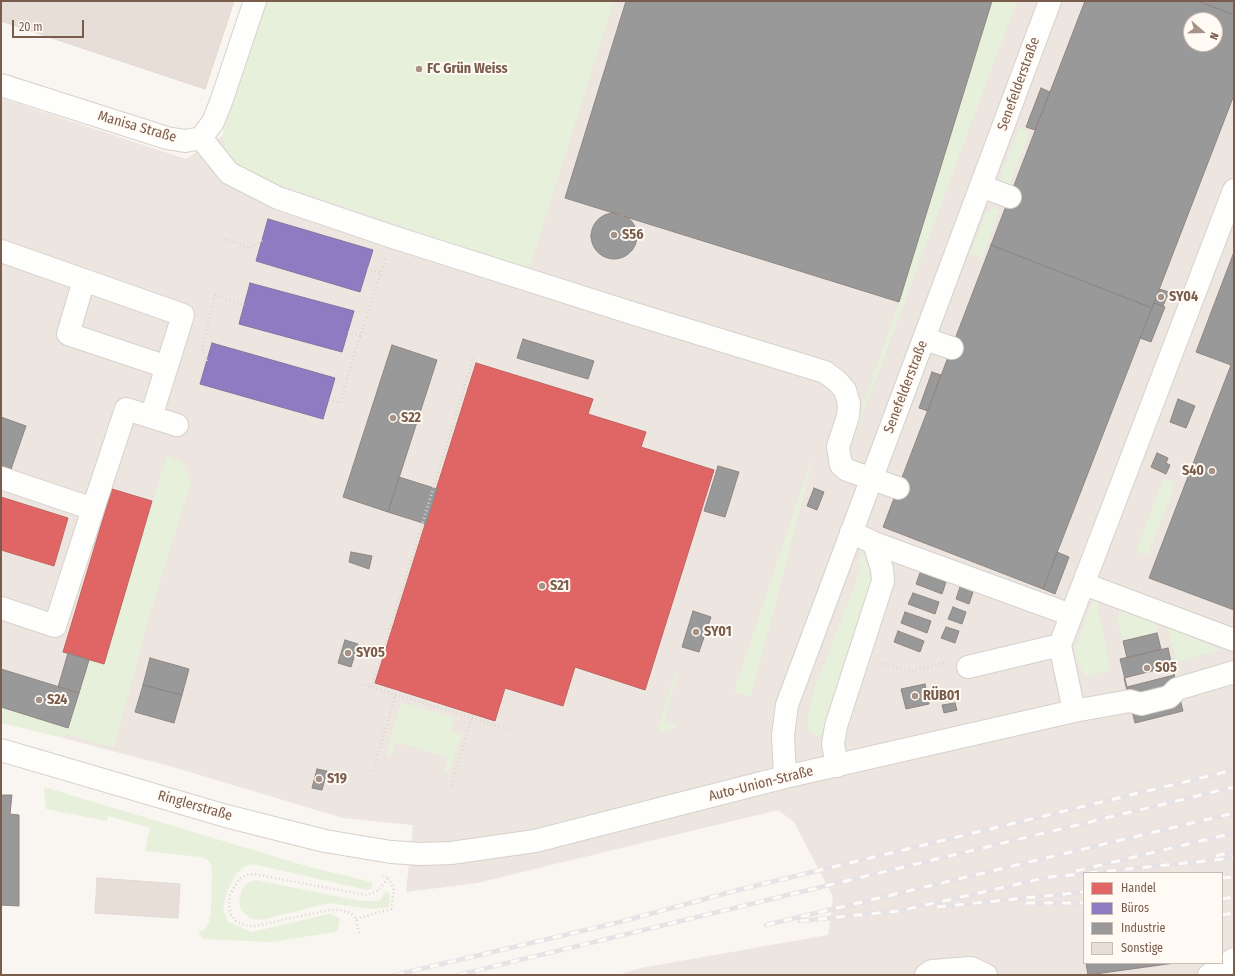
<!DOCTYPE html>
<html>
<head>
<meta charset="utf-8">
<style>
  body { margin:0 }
  #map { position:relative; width:1235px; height:976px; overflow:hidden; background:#f9f5f0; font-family:"Fira Sans Condensed",sans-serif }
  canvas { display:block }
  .frame { position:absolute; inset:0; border:2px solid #7a5c4d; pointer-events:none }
  .legend { position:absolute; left:1083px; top:872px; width:140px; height:92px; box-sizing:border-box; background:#fffaf3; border:1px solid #cabbb1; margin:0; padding:5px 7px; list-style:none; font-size:12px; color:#7a5c4d }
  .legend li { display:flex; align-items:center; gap:8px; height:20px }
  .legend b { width:20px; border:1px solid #cabbb1 }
  .north { position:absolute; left:1183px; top:12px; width:40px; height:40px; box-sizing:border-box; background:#fffaf3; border:1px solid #cabbb1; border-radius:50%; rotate:110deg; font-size:11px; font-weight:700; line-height:16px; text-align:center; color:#7a5c4d }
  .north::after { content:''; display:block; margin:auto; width:14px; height:18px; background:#a69286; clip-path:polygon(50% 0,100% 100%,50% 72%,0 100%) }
  .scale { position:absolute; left:12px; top:20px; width:72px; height:18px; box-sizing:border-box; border:2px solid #7a5c4d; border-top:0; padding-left:5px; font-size:12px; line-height:14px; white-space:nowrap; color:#7a5c4d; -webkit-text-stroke:3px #fffaf3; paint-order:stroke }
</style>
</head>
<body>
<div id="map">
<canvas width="1235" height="976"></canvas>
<div class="frame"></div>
<ul class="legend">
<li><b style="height:11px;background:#e06666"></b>Handel</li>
<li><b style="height:11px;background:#8e7cc3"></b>Büros</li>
<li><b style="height:11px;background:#999"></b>Industrie</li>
<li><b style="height:11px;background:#e6ded7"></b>Sonstige</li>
</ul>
<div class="north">N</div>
<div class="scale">20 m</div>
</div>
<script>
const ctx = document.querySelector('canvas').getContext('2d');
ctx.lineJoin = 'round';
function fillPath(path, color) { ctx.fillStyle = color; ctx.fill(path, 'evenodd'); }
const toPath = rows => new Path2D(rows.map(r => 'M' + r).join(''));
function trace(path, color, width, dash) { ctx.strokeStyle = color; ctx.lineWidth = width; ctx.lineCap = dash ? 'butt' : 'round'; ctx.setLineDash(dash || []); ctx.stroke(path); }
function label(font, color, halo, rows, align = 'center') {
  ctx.font = font + ' "Fira Sans Condensed",sans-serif'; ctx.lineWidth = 4; ctx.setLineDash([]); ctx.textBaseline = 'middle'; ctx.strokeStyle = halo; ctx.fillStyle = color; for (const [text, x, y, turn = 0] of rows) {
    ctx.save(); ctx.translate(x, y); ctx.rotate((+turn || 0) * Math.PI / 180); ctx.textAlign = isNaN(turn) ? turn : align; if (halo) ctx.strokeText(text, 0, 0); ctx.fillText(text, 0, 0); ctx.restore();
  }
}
const industrial = toPath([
  [266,1,1234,1,1234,975,617,975,641,968,828,935,833,897,794,822,778,810,477,883,406,892,413,825,343,818,173,767,63,738,66,733,1,707,1,98,186,159,222,136],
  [1191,20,1215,20,1215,44,1191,44],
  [1084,873,1222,873,1222,963,1084,963]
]);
const green = toPath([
  [266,1,614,1,529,270,251,175,228,161,222,136],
  [992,1,1017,1,854,438,852,437,899,302],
  [1019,128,1030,132,1007,192,998,184],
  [993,209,1000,210,982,258,970,253,986,213],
  [815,452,751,697,734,692,799,496],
  [167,455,183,463,191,482,150,614,114,748,67,734,63,738,1,723,1,707,68,728,89,660,104,664],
  [1164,478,1176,483,1148,555,1136,551],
  [862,551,870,572,872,583,825,733,817,736,808,731,808,717,815,687,862,566,857,564],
  [1093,600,1097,601,1110,667,1108,671,1088,676,1085,675,1079,666,1075,653,1076,646],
  [1119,610,1157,624,1157,633,1123,641,1117,621],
  [1167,627,1221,650,1177,662],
  [675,673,678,674,664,721,678,726,668,731,660,732,658,727],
  [401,702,454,718,451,732,462,735,449,773,444,772,448,757,396,742,390,758,386,754],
  [44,787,306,866,367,881,372,883,372,888,369,890,363,889,253,864,245,866,237,873,227,891,223,909,228,922,252,932,329,914,336,916,340,919,338,929,335,932,271,942,203,939,198,933,205,929,209,922,211,913,212,870,211,864,208,860,201,857,145,851,150,828,108,816,107,821,46,809],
  [255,880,360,901,379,901,386,891,390,895,389,907,372,909,329,903,261,920,250,918,241,910,239,901,242,890,248,883]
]);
const shops = toPath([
  [476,363,593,399,588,414,646,432,641,447,714,470,645,690,575,667,563,706,505,688,495,721,375,683,476,363],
  [112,489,152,501,104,664,63,652,112,489],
  [1,497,68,518,54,566,1,550,1,497]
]);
const offices = toPath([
  [268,219,373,250,360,292,256,261,268,219],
  [250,283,354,311,342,352,239,324,250,283],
  [212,343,335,378,323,419,200,384,212,343]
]);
const industry = toPath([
  [626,1,992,1,899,302,565,198,626,1],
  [1085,1,1198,1,1234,15,1234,95,1152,308,991,245,1085,1],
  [1191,20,1215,20,1215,44,1191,44,1191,20],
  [1198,1,1234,1,1234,15,1198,1],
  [1041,88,1050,92,1035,130,1026,127,1041,88],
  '591 236a23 23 0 1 1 46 0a23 23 0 1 1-46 0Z',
  [991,245,1152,308,1043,589,883,527,991,245],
  [1234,252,1234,610,1149,578,1231,365,1196,352,1234,252],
  [1159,289,1169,292,1163,306,1154,303,1159,289],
  [1154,303,1165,307,1151,342,1140,338,1154,303],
  [523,339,594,361,588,379,517,358,523,339],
  [392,345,437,360,388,512,343,497,392,345],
  [932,372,941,375,928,411,919,408,932,372],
  [1178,399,1195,406,1186,428,1170,422,1178,399],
  [1,417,26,426,9,475,1,472,1,417],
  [1157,453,1168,458,1166,463,1170,465,1166,474,1151,467,1157,453],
  [718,466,739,472,725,517,704,511,718,466],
  [399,477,437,489,426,524,388,512,399,477],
  [814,488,824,492,817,510,807,506,814,488],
  [351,552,372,556,369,569,349,562,351,552],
  [1057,552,1069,557,1055,594,1043,589,1057,552],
  [920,573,946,582,942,594,916,584,920,573],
  [960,587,973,592,969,604,956,599,960,587],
  [913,593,939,602,935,614,908,604,913,593],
  [953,607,966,612,962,624,948,619,953,607],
  [693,611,711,617,699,652,682,647,693,611],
  [905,612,931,621,927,633,901,623,905,612],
  [946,627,959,631,955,643,941,638,946,627],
  [898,631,924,641,920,652,894,642,898,631],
  [1157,633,1161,649,1127,658,1123,641,1157,633],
  [345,640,358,644,351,667,338,663,345,640],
  [1168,648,1174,675,1127,687,1120,659,1168,648],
  [68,653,89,660,79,693,58,687,68,653],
  [150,658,189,669,182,695,143,685,150,658],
  [1172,666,1183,711,1135,723,1124,678,1172,666],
  [1,669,79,693,68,728,1,707,1,669],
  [925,684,929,704,906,709,901,689,925,684],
  [143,685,182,695,174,723,135,712,143,685],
  [955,703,957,710,944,713,942,705,955,703],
  [317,769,327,771,322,790,312,788,317,769],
  [1,795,12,795,10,814,19,815,19,906,1,905,1,795],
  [1086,963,1175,963,1088,975,1086,963]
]);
const building = toPath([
  [1,1,234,1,205,89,1,21,1,1],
  [97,878,180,884,178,918,95,913,97,878]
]);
const path = toPath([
  [225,239,250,248,263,240],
  [367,270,381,273,386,258],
  [348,332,360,336,381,273],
  [207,361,202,350,215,295,245,305],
  [329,400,340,403,360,336],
  [881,663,910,671,945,663],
  [361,684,508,729],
  [372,687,474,356],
  [373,771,397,690],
  [451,785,473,714],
  [382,876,389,878],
  [356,919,391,909,394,890,389,878],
  [359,933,356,919,351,913,340,910,329,910,255,926,245,925,237,922,231,915,229,906,230,895,239,879,246,875,253,874,366,895,376,892,389,878]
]);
const minor = toPath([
  [1,85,167,138,185,141,201,138,213,122,221,102,255,1],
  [201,138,229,173,278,198,393,237,635,314,825,372,837,381,845,390,849,404,848,416,838,447,841,465,847,470,898,488],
  [981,186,1010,197],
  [1,251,183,315,151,417],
  [84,280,68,334,167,367],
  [925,339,952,348],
  [1,478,93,509,126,409,177,425],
  [874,543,1071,615],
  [1084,584,1234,640],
  [1,608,55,626,93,509],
  [968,667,1060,645],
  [1074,711,1060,645,1234,190],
  [1,750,226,816,325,841,391,852,421,854,451,853,535,841,785,777,1074,711,1130,701,1141,704,1169,697,1177,689,1234,672],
  [837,766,833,744,836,726,883,581,882,569,874,543,851,532],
  [785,777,783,735,787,705,1050,1],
  [926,975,932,971,971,968,986,975],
  [1209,975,1234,959]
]);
const rail = toPath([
  [1216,856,1234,851],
  [1076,871,1234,833],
  [1089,873,1234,858],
  [1222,878,1234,877],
  [1222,899,1234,897],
  [1026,903,1084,903],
  [937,907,1084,892],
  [1222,915,1234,913],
  [800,921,899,911,1049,877,1084,874],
  [766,925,1234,813],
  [395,975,620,922,742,889,1234,770],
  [458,975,1234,787]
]);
const markers = [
  [419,69,4,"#a69286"],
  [614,235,4,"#a69286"],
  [1161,297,4,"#a69286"],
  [393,418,4,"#a69286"],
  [1212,471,4,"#a69286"],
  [542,586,4,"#a69286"],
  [696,632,4,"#a69286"],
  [348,653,4,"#a69286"],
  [1147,668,4,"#a69286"],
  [915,696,4,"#a69286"],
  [39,700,4,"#a69286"],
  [319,779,4,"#a69286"]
];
const poiNames = [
  ["FC Grün Weiss",427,69],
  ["S56",622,235],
  ["SY04",1169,297],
  ["S22",401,418],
  ["S40",1204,471,"right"],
  ["S21",550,586],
  ["SY01",704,632],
  ["SY05",356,653],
  ["S05",1155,668],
  ["RÜB01",923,696],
  ["S24",47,700],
  ["S19",327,779]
];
const streetNames = [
  ["Senefelderstraße",1019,84,-70],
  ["Manisa Straße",137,127,16],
  ["Senefelderstraße",906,387,-69],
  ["Auto-Union-Straße",761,784,-14],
  ["Ringlerstraße",195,806,16]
];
fillPath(industrial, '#ede5e0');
fillPath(green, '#e7f0db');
fillPath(shops, '#e06666');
trace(shops, '#c1635e', 1);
fillPath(offices, '#8e7cc3');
trace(offices, '#8872a0', 1);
fillPath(industry, '#999');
trace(industry, '#908782', 1);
fillPath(building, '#e6ded7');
trace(building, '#e2d8d2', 1);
trace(minor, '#d7d1cb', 24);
trace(path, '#dcd5d0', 2.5, [1, 3]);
trace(minor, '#fefefd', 22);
trace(rail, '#e6e3e7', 4.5);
trace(rail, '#fffaf3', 3, [9]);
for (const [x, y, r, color] of markers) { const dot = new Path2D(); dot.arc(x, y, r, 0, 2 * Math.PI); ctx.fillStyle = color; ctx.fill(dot); trace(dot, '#fffaf3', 1.5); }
label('bold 14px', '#7a5c4d', '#fffaf3', poiNames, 'left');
label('14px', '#7a5c4d', '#fffaf3', streetNames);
</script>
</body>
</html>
